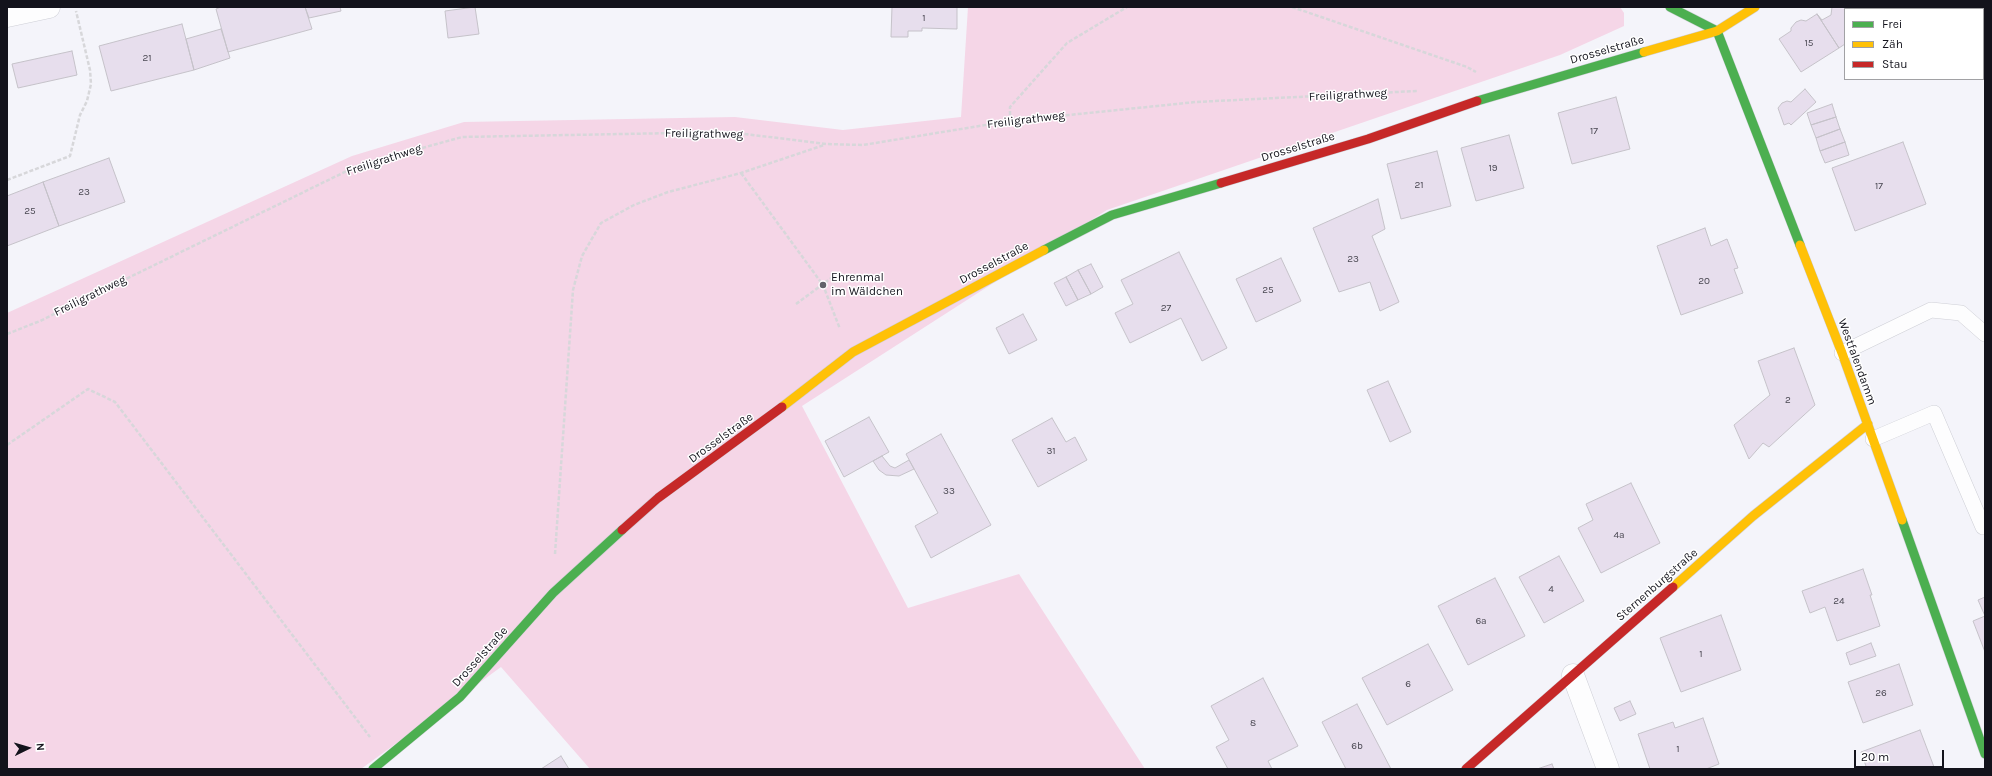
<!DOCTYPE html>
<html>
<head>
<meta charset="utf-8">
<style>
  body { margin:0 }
  #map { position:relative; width:1992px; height:776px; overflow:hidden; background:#f4f4fa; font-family:Karla,sans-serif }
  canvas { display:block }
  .frame { position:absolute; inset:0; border:8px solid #13131c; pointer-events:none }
  .legend { position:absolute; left:1844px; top:8px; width:140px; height:72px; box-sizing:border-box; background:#fff; border:1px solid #a1a1a4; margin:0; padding:5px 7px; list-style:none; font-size:12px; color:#13131c }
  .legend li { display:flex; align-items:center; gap:8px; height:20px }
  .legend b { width:20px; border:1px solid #a1a1a4 }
  .north { position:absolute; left:8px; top:728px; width:40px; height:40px; -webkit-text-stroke:3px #fff; paint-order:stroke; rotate:85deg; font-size:11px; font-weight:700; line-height:16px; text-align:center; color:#13131c }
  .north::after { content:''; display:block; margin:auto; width:14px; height:18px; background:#13131c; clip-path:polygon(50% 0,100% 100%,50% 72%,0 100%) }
  .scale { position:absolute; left:1854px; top:750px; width:90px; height:18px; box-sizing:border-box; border:2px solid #13131c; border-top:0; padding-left:5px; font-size:12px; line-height:14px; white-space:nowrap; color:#13131c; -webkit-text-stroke:3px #fff; paint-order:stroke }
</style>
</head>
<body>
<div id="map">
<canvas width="1992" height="776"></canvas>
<div class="frame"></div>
<ul class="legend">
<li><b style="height:5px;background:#4caf50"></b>Frei</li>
<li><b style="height:5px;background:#ffc107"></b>Zäh</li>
<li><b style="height:5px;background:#c62828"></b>Stau</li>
</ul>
<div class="north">N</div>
<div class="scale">20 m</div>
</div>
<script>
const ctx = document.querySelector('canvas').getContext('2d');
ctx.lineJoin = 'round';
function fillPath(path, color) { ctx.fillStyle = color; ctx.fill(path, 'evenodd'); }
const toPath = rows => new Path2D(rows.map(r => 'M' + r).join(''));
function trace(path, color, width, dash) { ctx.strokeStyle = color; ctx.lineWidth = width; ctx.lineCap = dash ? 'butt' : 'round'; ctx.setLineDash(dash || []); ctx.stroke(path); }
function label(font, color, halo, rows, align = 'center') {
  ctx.font = font + ' Karla,sans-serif'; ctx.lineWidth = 3; ctx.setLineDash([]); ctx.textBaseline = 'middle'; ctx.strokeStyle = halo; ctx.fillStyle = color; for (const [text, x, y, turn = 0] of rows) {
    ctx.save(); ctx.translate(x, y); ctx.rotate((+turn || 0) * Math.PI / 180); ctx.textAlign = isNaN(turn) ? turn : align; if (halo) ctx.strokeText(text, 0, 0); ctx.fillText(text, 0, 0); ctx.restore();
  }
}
const green = toPath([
  [968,7,1620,7,1624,13,1624,26,1560,55,1107,210,802,406,908,608,1019,574,1145,769,590,769,501,667,361,769,7,769,7,313,352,156,464,122,735,117,843,130,961,117]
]);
const building = toPath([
  [221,7,305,7,312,29,228,52,216,9,221,7],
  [305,7,340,7,341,11,309,18,305,7],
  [475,7,479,34,448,38,445,11,475,7],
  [892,7,957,7,957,29,922,28,922,31,908,31,908,37,891,37,892,7],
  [1832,7,1849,7,1850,9,1845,9,1845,44,1839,48,1817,14,1822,20,1831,15,1832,7],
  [1849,7,1903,7,1904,9,1850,9,1849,7],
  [1817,14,1839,48,1801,72,1779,39,1791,31,1791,28,1796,22,1801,20,1806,21,1817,14],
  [182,24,194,70,111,91,99,46,182,24],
  [221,29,230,58,194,70,186,39,221,29],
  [72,51,77,75,18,88,12,64,72,51],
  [1805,89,1816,102,1791,125,1789,123,1784,125,1778,108,1782,103,1787,101,1791,102,1805,89],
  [1616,97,1630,149,1572,164,1558,113,1616,97],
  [1832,104,1836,117,1811,125,1807,113,1832,104],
  [1836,117,1840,129,1816,138,1811,125,1836,117],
  [1840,129,1845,142,1820,151,1816,138,1840,129],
  [1509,135,1524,188,1476,201,1461,148,1509,135],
  [1845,142,1849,155,1825,163,1820,151,1845,142],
  [1903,142,1926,204,1855,231,1832,168,1903,142],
  [1437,151,1451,206,1401,219,1387,164,1437,151],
  [109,158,125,202,59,226,43,182,109,158],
  [43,182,59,226,7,246,7,196,43,182],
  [1378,199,1385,229,1372,236,1399,302,1380,311,1370,282,1339,292,1313,228,1378,199],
  [1705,228,1711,246,1727,239,1738,268,1734,269,1743,293,1681,315,1657,246,1705,228],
  [1179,252,1227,348,1202,361,1181,318,1130,343,1115,313,1133,304,1121,280,1179,252],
  [1281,258,1301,301,1256,322,1236,279,1281,258],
  [1091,264,1103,287,1091,294,1078,270,1091,264],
  [1078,270,1091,294,1078,300,1066,277,1078,270],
  [1066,277,1078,300,1066,306,1054,283,1066,277],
  [1023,314,1037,340,1009,354,996,328,1023,314],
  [1794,348,1815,405,1769,447,1763,443,1749,459,1734,425,1770,395,1758,361,1794,348],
  [1388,381,1411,432,1390,442,1367,390,1388,381],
  [869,417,889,452,844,477,825,441,869,417],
  [1052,418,1066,442,1075,437,1087,460,1038,487,1012,440,1052,418],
  [941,434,991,525,931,558,915,526,938,513,906,454,941,434],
  [882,456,890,466,895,468,909,460,914,469,899,476,886,475,879,470,873,461,882,456],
  [1631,483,1660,543,1601,573,1578,528,1593,520,1586,504,1631,483],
  [1559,556,1584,601,1544,623,1519,577,1559,556],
  [1863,569,1872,595,1870,595,1880,626,1837,641,1825,607,1810,613,1802,591,1863,569],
  [1495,578,1525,636,1468,665,1438,606,1495,578],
  [1985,597,1985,652,1973,621,1985,616,1978,600,1985,597],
  [1721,615,1741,670,1681,692,1660,638,1721,615],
  [1871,643,1876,656,1850,665,1846,653,1871,643],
  [1428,644,1453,690,1387,725,1362,678,1428,644],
  [1899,664,1913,705,1863,723,1848,682,1899,664],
  [1263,678,1298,746,1268,761,1272,769,1228,769,1216,747,1229,740,1211,706,1263,678],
  [1630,701,1636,714,1620,721,1614,708,1630,701],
  [1357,704,1391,769,1346,769,1322,722,1357,704],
  [1703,718,1719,764,1706,769,1650,769,1638,734,1673,722,1675,728,1703,718],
  [1920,730,1934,767,1929,769,1867,769,1861,752,1920,730],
  [561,756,569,769,541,769,561,756],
  [1552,764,1554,769,1537,769,1552,764]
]);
const path = toPath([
  [1292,7,1467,67,1476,72],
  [1010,121,1010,107,1067,43,1127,7],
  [741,173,823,285,840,329],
  [7,180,70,156,80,115,87,101,91,84,90,70,76,11],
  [796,304,838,273],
  [7,334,40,321,357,166,462,137,729,132,826,144,863,145,1010,121,1196,102,1417,91],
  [7,445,88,389,115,402,370,737],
  [555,554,573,290,582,256,601,223,634,205,668,192,741,173,824,145]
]);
const lane = toPath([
  [1842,353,1931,310,1961,313,1985,334],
  [1873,439,1934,413,1983,527]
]);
const street = toPath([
  [7,16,49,7],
  [1573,675,1608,769]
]);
const fast = toPath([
  [1670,7,1717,31,1800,245],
  [1477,101,1644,52],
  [1044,250,1112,215,1221,183],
  [1902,520,1985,754],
  [373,769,460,697,553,593,622,530]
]);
const slow = toPath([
  [1644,52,1717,31,1755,7],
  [1800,245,1842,353,1902,520],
  [782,407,853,352,1044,250],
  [1673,587,1753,516,1868,424]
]);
const jam = toPath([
  [1221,183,1368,139,1477,101],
  [622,530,658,498,782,407],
  [1466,769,1673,587]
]);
const markers = [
  [823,285,4,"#62626a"]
];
const numberNames = [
  ["1",924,18],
  ["15",1809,43],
  ["21",147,58],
  ["17",1594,131],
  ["19",1493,168],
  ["21",1419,185],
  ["17",1879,186],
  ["23",84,192],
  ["25",30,211],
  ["23",1353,259],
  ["20",1704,281],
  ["25",1268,290],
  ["27",1166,308],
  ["2",1788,400],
  ["31",1051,451],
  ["33",949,491],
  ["4a",1619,535],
  ["4",1551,589],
  ["24",1839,601],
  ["6a",1481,621],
  ["1",1701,654],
  ["6",1408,684],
  ["26",1881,693],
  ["8",1253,723],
  ["6b",1357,746],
  ["1",1678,749]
];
const streetNames = [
  ["Drosselstraße",1607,50,-16],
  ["Freiligrathweg",1348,95,-3],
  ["Freiligrathweg",1026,120,-7],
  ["Freiligrathweg",704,134,1],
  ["Drosselstraße",1298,147,-17],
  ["Freiligrathweg",384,160,-18],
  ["Drosselstraße",994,263,-28],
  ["Freiligrathweg",90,296,-26],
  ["Westfalendamm",1857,362,70],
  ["Drosselstraße",721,438,-36],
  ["Sternenburgstraße",1657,585,-41],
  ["Drosselstraße",480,657,-48]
];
const poiNames = [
  ["Ehrenmal",831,278],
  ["im Wäldchen",831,292]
];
fillPath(green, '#f5d6e7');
fillPath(building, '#e7deed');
trace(building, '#c5c2c9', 1);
trace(lane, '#cecfd6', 16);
trace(street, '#cecfd6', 23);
trace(fast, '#cecfd6', 10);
trace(slow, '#cecfd6', 10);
trace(jam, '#cecfd6', 10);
trace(path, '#d7d7da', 2.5, [4, 2]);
trace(lane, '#fdfdfe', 15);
trace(street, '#fdfdfe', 22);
trace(fast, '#4caf50', 9);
trace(slow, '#ffc107', 9);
trace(jam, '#c62828', 9);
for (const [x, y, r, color] of markers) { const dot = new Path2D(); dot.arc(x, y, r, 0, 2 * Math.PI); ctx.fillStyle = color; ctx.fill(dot); trace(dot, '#fff', 1.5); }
label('10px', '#494751', null, numberNames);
label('12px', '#13131c', '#fff', streetNames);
label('12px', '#13131c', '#fff', poiNames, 'left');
</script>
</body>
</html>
